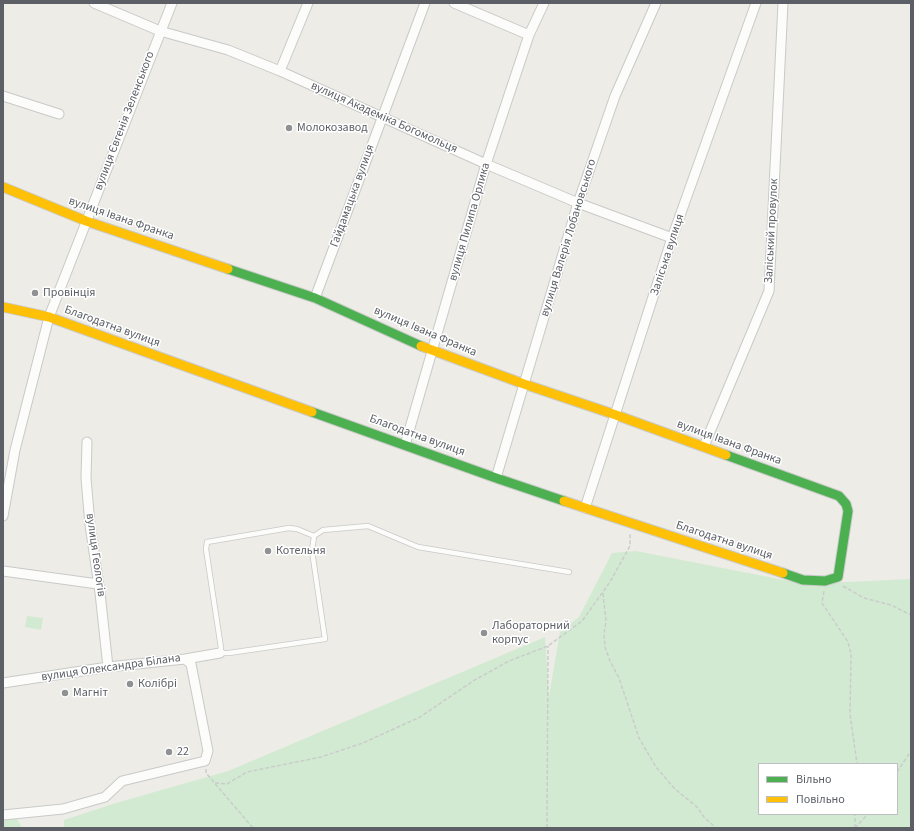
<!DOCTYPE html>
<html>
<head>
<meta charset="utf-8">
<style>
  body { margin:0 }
  #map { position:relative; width:914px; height:831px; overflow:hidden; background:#edece7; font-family:"Source Sans 3",sans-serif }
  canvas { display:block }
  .frame { position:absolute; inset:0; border:4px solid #5c6066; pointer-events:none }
  .legend { position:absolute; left:758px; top:763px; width:140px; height:52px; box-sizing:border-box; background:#fff; border:1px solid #bebfc2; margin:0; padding:5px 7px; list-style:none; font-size:12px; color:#5c6066 }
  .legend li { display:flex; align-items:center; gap:8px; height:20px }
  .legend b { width:20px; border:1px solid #bebfc2 }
</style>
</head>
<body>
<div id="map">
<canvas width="914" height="831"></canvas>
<div class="frame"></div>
<ul class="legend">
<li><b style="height:5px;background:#4caf50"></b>Вільно</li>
<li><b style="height:5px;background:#ffc107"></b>Повільно</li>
</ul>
</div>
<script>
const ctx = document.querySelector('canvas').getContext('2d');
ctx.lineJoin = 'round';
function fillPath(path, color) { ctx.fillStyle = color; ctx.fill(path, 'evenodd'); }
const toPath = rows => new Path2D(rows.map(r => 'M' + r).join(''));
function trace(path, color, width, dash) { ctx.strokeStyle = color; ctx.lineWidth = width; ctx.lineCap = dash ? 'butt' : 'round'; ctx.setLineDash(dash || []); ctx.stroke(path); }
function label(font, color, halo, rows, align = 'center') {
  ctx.font = font + ' "Source Sans 3",sans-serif'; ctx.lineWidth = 3; ctx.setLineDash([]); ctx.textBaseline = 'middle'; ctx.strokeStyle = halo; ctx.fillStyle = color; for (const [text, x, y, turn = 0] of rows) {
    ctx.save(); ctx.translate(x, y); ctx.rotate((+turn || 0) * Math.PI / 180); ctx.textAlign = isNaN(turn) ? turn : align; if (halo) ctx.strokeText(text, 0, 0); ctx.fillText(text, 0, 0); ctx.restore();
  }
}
const green = toPath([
  [636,551,804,584,911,579,911,828,64,828,64,820,116,803,228,771,545,637,549,696,560,632,579,617,612,553],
  [759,764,897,764,897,814,759,814],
  [27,616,43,618,41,630,25,627],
  [16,817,22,828,3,828,3,818]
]);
const path = toPath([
  [843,586,864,598,891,605,911,615],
  [824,591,822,603,848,642,851,654,850,714,857,764],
  [603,593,606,621,604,634,605,647,610,661,619,678,639,738,656,767,675,789,697,807,704,817,716,828],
  [206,769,206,773,253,828],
  [897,772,911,751],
  [215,783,227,784,247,772,321,757,363,743,420,717,473,681,509,661,548,646,582,621,610,582,630,546,630,533],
  [547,828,548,646],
  [855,828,868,814],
  [855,828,855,814]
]);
const lane = toPath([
  [314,536,297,529,289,528,207,542,206,549,221,648,220,653,229,653,325,639,312,551,314,536,323,530,368,526,418,547,569,572]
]);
const street = toPath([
  [94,3,160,31,228,50,280,71,486,164,578,203,672,238],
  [454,3,529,35],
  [280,71,308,3],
  [3,96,59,114],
  [315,298,425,3],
  [87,442,86,478,90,525,100,593,108,667],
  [405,445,486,164,529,35,544,3],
  [704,446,769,291,783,3],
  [496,478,578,203,615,96,656,3],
  [585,508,672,238,756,3],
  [3,516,15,450,49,317,172,3],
  [3,571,98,584],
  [3,683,108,667,185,659,220,653],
  [3,815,63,809,105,797,122,781,205,761,208,751,191,664,185,659]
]);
const fast = toPath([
  [228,269,315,298,421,346],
  [312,412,496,478,564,501],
  [726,455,839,496,846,504,848,511,838,577,825,581,803,580,783,573]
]);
const slow = toPath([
  [3,187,86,221,228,269],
  [3,307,49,317,312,412],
  [421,346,524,384,616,415,726,455],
  [564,501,783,573]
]);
const markers = [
  [289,128,4,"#8f9193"],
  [35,293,4,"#8f9193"],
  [268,551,4,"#8f9193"],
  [484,633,4,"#8f9193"],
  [130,684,4,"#8f9193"],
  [65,693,4,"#8f9193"],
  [169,752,4,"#8f9193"]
];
const streetNames = [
  ["вулиця Академіка Богомольця",384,118,24],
  ["вулиця Євгенія Зеленського",125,121,-69],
  ["Гайдамацька вулиця",353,196,-70],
  ["вулиця Івана Франка",121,219,19],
  ["вулиця Пилипа Орлика",470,222,-74],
  ["Заліський провулок",772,231,-87],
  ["вулиця Валерія Лобановського",569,238,-73],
  ["Заліська вулиця",668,255,-72],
  ["Благодатна вулиця",112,327,20],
  ["вулиця Івана Франка",425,332,23],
  ["Благодатна вулиця",417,436,20],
  ["вулиця Івана Франка",729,443,20],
  ["Благодатна вулиця",724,541,18],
  ["вулиця Геологів",95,555,82],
  ["вулиця Олександра Білана",111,668,-8]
];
const poiNames = [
  ["Молокозавод",297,128],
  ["Провінція",43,293],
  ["Котельня",276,551],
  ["Лабораторний",492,626],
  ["корпус",492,640],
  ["Колібрі",138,684],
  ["Магніт",73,693],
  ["22",177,752]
];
fillPath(green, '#d3ead2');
trace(lane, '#c9c9c8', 6);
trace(street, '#c9c9c8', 11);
trace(fast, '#c9cac9', 11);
trace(slow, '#c9cac9', 11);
trace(path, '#c9cdca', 1.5, [4, 2]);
trace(lane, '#fcfcfb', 4.5);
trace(street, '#fcfcfb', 9);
trace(fast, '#4caf50', 9);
trace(slow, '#ffc107', 9);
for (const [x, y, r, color] of markers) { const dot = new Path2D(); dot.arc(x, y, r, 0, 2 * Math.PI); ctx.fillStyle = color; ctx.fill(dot); trace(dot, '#fff', 1.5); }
label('12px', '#5c6066', '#fff', streetNames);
label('12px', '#5c6066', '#fff', poiNames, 'left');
</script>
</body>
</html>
